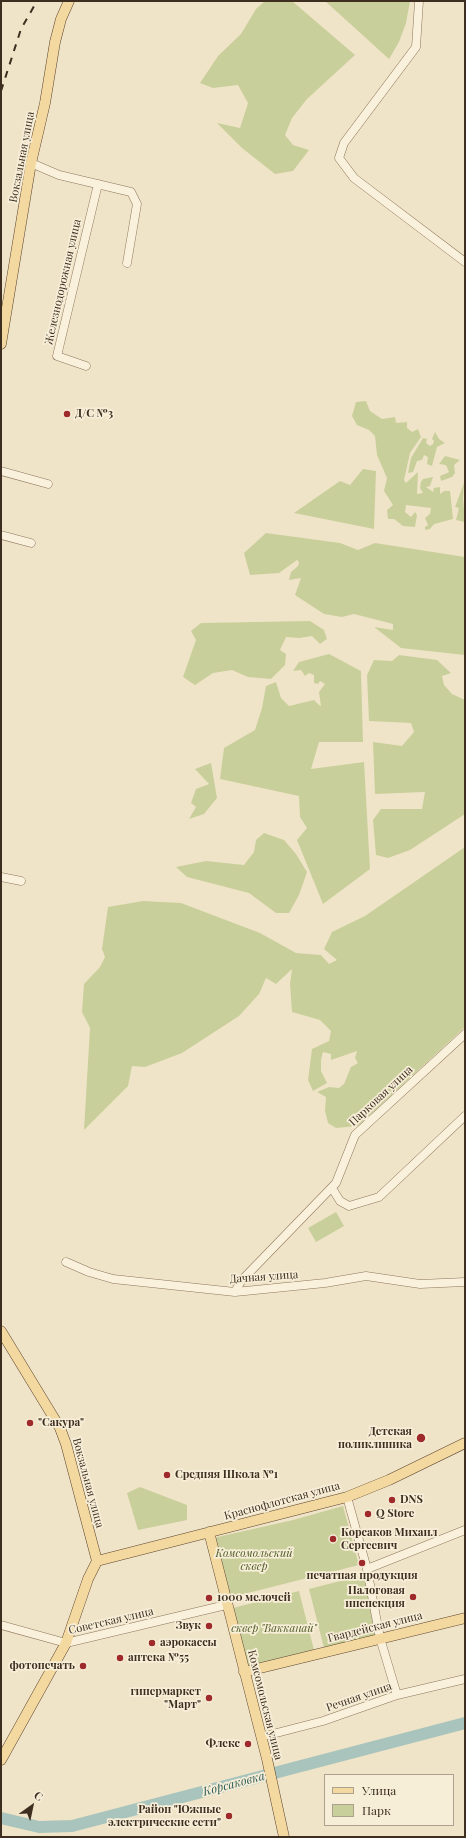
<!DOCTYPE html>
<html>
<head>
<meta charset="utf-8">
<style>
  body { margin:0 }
  #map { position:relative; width:466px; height:1838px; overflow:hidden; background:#f0e4c8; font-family:"Playfair Display",serif }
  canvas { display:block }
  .frame { position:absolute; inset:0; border:2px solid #3d2e20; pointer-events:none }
  .legend { position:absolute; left:324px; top:1774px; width:130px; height:52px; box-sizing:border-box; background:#f7eed8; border:1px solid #ada18e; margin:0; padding:5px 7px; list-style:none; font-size:12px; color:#3d2e20 }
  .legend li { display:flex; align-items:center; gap:8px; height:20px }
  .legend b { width:20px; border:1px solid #ada18e }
  .north { position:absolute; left:12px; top:1786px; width:40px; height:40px; -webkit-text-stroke:3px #f7eed8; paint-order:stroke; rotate:33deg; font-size:11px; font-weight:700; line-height:16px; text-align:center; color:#3d2e20 }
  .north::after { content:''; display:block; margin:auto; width:14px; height:18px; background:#3d2e20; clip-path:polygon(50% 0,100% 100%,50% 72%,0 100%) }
</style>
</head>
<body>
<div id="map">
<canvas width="466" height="1838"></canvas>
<div class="frame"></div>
<ul class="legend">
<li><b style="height:5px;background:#f3d9a0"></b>Улица</li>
<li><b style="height:11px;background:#c9cf9b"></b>Парк</li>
</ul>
<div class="north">С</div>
</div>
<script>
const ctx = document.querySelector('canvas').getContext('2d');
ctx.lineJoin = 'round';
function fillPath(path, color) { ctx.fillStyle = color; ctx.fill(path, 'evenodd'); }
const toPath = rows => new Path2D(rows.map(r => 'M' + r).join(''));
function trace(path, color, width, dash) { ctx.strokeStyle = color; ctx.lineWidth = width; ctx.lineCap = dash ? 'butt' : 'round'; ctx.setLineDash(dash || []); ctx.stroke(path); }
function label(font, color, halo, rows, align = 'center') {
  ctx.font = font + ' "Playfair Display",serif'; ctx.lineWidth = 3.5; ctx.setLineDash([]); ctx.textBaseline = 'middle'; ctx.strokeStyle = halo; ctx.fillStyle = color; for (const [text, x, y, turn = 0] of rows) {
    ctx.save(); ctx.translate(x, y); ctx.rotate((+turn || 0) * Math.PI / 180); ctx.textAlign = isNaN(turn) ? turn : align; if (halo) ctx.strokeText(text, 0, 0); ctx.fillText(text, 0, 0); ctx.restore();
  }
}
const green = toPath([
  [265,1,292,1,355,55,307,99,292,118,285,135,293,145,309,150,293,171,275,174,242,148,217,123,240,128,248,103,238,85,213,88,200,83,218,56,241,34,256,9],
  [325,1,410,1,406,23,399,42,389,59],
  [366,401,370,411,382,419,395,417,396,423,407,422,407,428,412,432,418,429,421,437,410,453,404,480,406,483,418,472,417,494,423,493,420,488,421,482,423,479,433,477,430,486,426,487,433,492,434,488,440,487,440,494,444,491,450,491,453,519,434,524,430,529,425,530,425,527,428,525,425,518,430,514,431,508,406,505,405,512,411,517,415,512,417,515,415,527,403,526,394,519,388,519,387,510,393,505,384,491,387,478,377,455,375,436,369,430,357,425,352,416,356,402],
  [435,432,439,439,445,443,437,447,432,466,427,464,428,457,424,455,422,460,417,461,413,472,408,473,411,458,423,438,427,439,426,443,430,446,433,444,434,441,432,439],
  [445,456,460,460,454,465,455,473,452,477,441,481,440,476,449,472,446,465,439,464],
  [363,469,376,471,374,529,294,513,340,481,350,485],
  [464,483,463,498,465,522,456,520,459,508,455,507],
  [266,533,340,543,358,550,375,543,465,557,465,655,401,648,374,627,393,630,393,624,354,614,342,617,324,614,295,595,301,578,289,580,291,572,298,566,299,562,297,560,279,573,250,575,244,553],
  [310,621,324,630,327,639,320,644,312,636,299,638,286,637,280,650,286,654,285,665,271,679,248,677,232,670,213,673,195,685,183,677,196,640,191,631,201,623],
  [329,654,361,671,363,742,319,742,311,769,364,762,370,869,323,904,297,840,307,828,300,817,299,796,220,779,224,748,255,730,262,708,266,686,276,682,281,698,289,706,314,700,319,705,321,706,319,692,325,684,320,681,318,684,314,683,314,675,309,673,305,676,301,670,293,671,299,662],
  [399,655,437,660,451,673,442,676,444,685,452,694,465,700,465,814,410,850,388,858,376,855,373,820,381,809,422,809,425,792,375,794,373,742,402,746,414,732,411,723,369,721,367,675,374,660,392,661],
  [211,763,217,798,204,814,189,819,196,807,191,803,196,789,209,784,195,769],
  [264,833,284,840,296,854,307,872,299,895,289,913,276,913,249,893,187,877,176,867,206,861,244,865,254,852,256,840],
  [465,847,465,1027,358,1126,336,1128,328,1123,325,1111,326,1097,317,1092,329,1087,339,1088,344,1084,351,1067,358,1063,355,1058,357,1051,331,1060,331,1054,323,1052,321,1060,321,1071,327,1083,313,1091,308,1080,312,1049,329,1041,331,1031,320,1020,292,1012,290,984,292,969,276,984,266,978,259,994,239,1016,182,1053,145,1067,132,1066,128,1086,84,1130,90,1028,82,1012,84,984,100,967,105,957,102,949,108,907,143,901,181,903,260,933,296,953,321,955,329,964,337,960,324,949,332,932,365,916],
  [336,1212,344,1226,316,1242,308,1228],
  [140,1487,187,1505,187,1520,138,1530,127,1493],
  [343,1506,359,1565,228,1598,213,1538,293,1520],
  [364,1575,377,1635,324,1648,309,1589],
  [299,1591,314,1650,246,1667,233,1608]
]);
const river = toPath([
  [1,1818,39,1827,72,1826,465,1723]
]);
const minor = toPath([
  [419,1,416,47,344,143,339,158,354,178,465,262],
  [31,163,59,175,131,192,137,204,127,263],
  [86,366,57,356,98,184],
  [1,471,48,484],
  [1,535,31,543],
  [1,877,21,881],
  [332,1188,340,1201,349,1206,379,1197,465,1116],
  [66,1262,89,1272,113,1279,235,1292,325,1283,366,1276,420,1284,465,1282],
  [235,1292,241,1281,336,1183,355,1135,465,1034],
  [347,1497,367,1569,380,1638,397,1695],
  [367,1569,465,1530],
  [1,1625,66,1643,226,1605],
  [261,1737,323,1721,397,1695,465,1679]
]);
const major = toPath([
  [1,344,31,163,45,103,55,42,61,19,69,1],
  [1,1331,60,1428,66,1444,97,1561],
  [209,1532,267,1759,284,1837],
  [97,1561,347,1497,389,1480,465,1443],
  [244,1672,465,1618],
  [1,1760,66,1643,88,1579,97,1561]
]);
const rail = toPath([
  [1,91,21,29,37,1]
]);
const markers = [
  [67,414,4,"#9e2a2b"],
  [30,1423,4,"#9e2a2b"],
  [421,1438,5,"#9e2a2b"],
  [167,1475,4,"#9e2a2b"],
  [392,1500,4,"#9e2a2b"],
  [368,1514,4,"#9e2a2b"],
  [333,1539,4,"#9e2a2b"],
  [362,1563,4,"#9e2a2b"],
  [413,1597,4,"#9e2a2b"],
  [209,1598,4,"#9e2a2b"],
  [209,1626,4,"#9e2a2b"],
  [152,1643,4,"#9e2a2b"],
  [120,1658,4,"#9e2a2b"],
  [83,1666,4,"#9e2a2b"],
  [209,1698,4,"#9e2a2b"],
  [248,1744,4,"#9e2a2b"],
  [229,1816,4,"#9e2a2b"]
];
const streetNames = [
  ["Вокзальная улица",22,157,-79],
  ["Железнодорожная улица",63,282,-77],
  ["Парковая улица",381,1096,-43],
  ["Дачная улица",264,1277,-4],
  ["Вокзальная улица",88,1483,75],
  ["Краснофлотская улица",282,1501,-15],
  ["Советская улица",111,1621,-13],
  ["Гвардейская улица",375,1627,-14],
  ["Речная улица",359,1697,-19],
  ["Комсомольская улица",265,1705,76]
];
const poiNames = [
  ["Д/С №3",75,414],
  ["\"Сакура\"",38,1423],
  ["Детская",412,1432,"right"],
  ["поликлиника",412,1445,"right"],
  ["Средняя Школа №1",175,1475],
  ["DNS",400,1500],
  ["Q Store",376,1514],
  ["Корсаков Михаил",341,1533],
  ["Сергеевич",341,1546],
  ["печатная продукция",362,1576,"center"],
  ["Налоговая",405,1591,"right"],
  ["инспекция",405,1604,"right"],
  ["1000 мелочей",217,1598],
  ["Звук",201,1626,"right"],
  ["аэрокассы",160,1643],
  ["аптека №55",128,1658],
  ["фотопечать",75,1666,"right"],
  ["гипермаркет",201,1692,"right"],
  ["\"Март\"",201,1705,"right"],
  ["Флекс",240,1744,"right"],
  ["Район \"Южные",221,1810,"right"],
  ["электрические сети\"",221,1823,"right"]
];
const parkNames = [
  ["Комсомольский",254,1554],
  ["сквер",254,1567],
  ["сквер \"Вакканай\"",274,1629]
];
const waterNames = [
  ["Корсаковка",234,1784,-15]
];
fillPath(green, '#c9cf9b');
trace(river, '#a9c4bc', 12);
trace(minor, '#8d765c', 9);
trace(major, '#5b4430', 11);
trace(minor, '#faf1dc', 8);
trace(major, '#f3d9a0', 10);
trace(rail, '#3d2e20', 2, [7, 7]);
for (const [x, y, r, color] of markers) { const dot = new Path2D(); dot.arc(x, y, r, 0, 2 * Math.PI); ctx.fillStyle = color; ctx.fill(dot); trace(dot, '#f7eed8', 1.5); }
label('11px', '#3d2e20', '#f7eed8', streetNames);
label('bold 11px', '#3d2e20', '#f7eed8', poiNames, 'left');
label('italic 11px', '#4d5a26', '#f7eed8', parkNames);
label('italic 12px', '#2f5d5a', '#f7eed8', waterNames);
</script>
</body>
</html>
